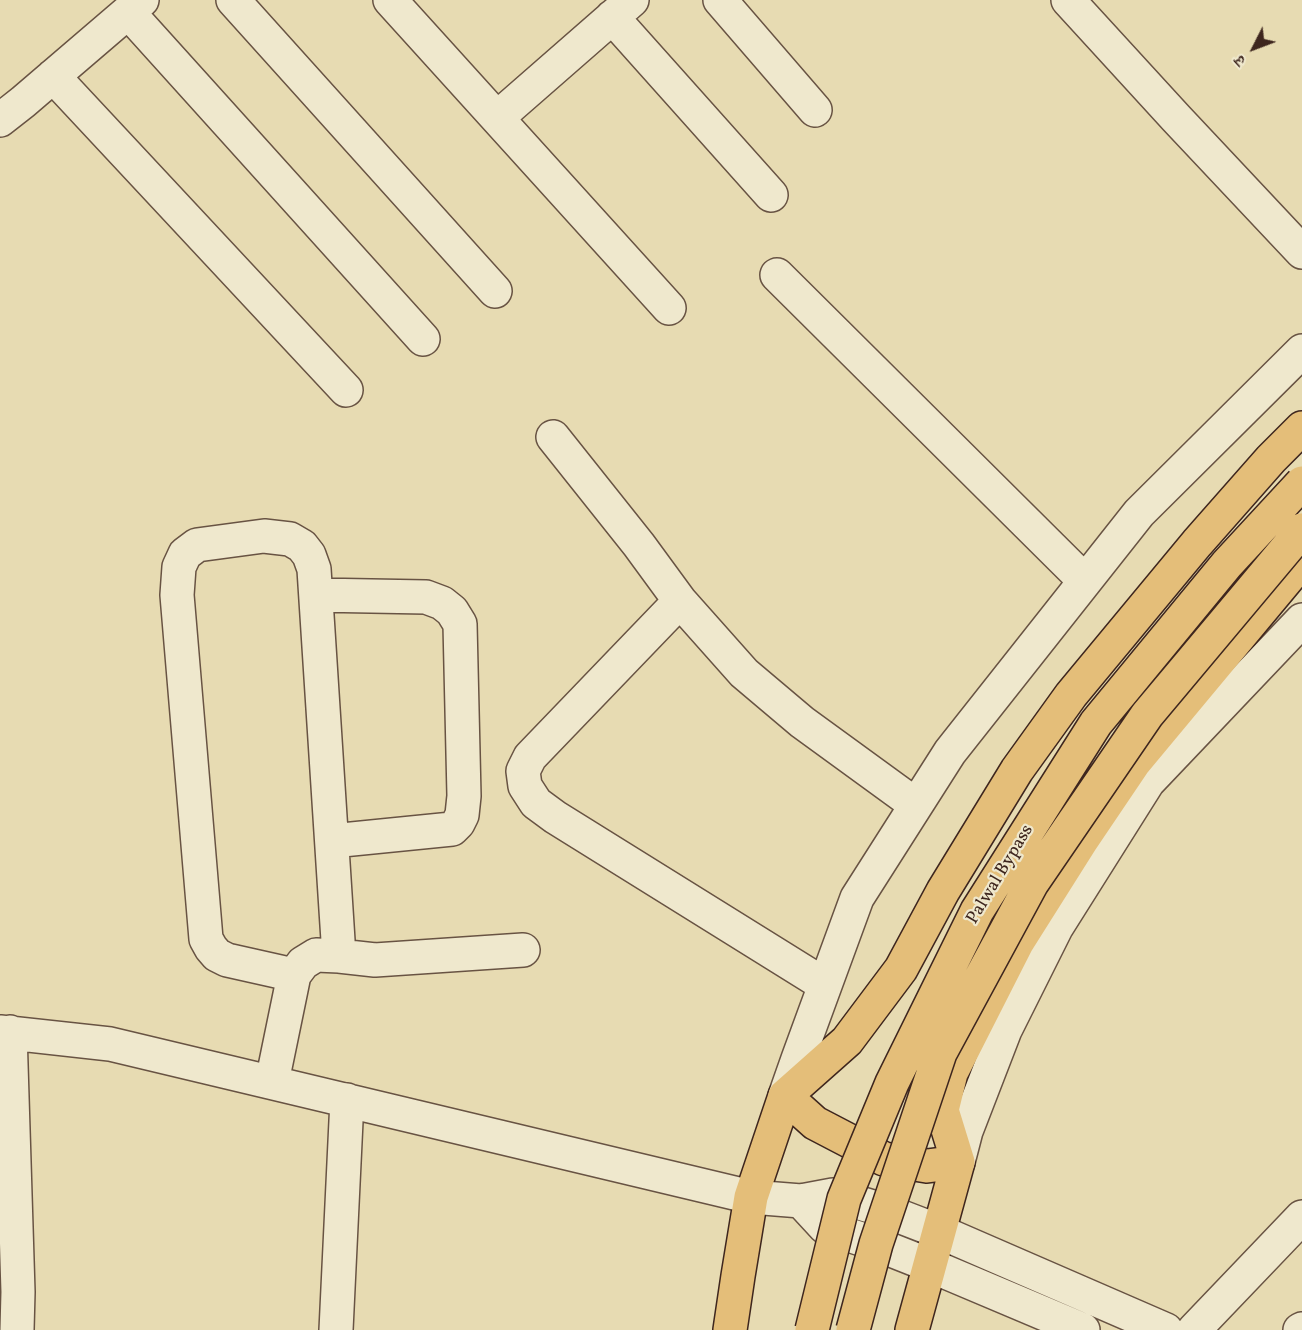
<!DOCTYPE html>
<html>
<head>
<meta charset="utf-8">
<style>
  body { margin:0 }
  #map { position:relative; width:1302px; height:1330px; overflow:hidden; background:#e7dbb2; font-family:Vollkorn,"Noto Serif Devanagari",serif }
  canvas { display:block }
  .north { position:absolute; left:1224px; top:18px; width:60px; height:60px; -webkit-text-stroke:4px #efe8cd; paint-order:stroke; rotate:228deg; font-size:16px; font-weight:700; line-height:24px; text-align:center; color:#3e261e }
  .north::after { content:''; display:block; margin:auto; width:21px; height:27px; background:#3e261e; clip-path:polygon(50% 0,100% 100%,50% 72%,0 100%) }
</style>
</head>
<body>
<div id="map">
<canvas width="1302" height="1330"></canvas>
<div class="north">उ</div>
</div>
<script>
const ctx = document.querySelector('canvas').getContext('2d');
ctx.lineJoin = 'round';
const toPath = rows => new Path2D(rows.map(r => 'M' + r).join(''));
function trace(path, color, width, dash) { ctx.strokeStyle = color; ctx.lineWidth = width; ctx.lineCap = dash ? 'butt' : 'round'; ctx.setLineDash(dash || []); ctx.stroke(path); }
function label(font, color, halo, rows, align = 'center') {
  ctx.font = font + ' Vollkorn,serif'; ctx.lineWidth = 4.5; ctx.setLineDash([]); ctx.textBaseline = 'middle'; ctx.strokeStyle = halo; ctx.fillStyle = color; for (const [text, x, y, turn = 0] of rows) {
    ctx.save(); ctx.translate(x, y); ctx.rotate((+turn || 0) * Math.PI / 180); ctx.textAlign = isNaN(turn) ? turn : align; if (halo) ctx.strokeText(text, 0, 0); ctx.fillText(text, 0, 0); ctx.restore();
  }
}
const minor = toPath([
  [233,0,495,291],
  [390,0,669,308],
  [720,0,815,110],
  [1068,0,1176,118,1302,252],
  [128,12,423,339],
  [612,17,771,195],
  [53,76,346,390],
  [497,118,632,0],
  [0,120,23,102,142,0],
  [777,275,1085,581],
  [553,437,639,545,680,601,744,673,802,722,916,805],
  [316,595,426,597,442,603,452,611,460,624,464,796,462,815,458,823,452,829,332,841],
  [680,601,530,757,523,771,525,786,536,803,555,817,825,985],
  [294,975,227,960,217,955,211,948,206,939,177,595,179,567,185,554,197,545,264,536,290,539,302,546,309,555,314,569,339,956],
  [0,1032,110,1044,751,1197,801,1201,833,1195,886,1211,938,1231,1166,1330],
  [10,1032,18,1292,17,1330],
  [272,1082,294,975,303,963,316,955,339,956,375,960,523,950],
  [785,1096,798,1059,857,898,950,752,1139,513,1302,351],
  [958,1162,966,1131,1005,1030,1056,928,1148,782,1302,620],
  [801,1201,825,1227,876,1244,929,1265,1083,1330],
  [336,1330,347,1100],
  [1194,1330,1302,1217],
  [1300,1330,1302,1329]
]);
const highway = toPath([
  [785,1096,815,1123,884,1159,927,1166,958,1162],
  [730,1330,738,1276,751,1197,785,1096,847,1041,901,969,943,891,1017,770,1071,695,1197,543,1271,459,1302,428],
  [912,1330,958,1162,942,1110,951,1073,1017,943,1082,840,1134,763,1302,561]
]);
const highwayBridge = toPath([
  [812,1330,844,1199,892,1083,977,911,1096,723,1227,564,1302,483],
  [853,1330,876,1244,940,1053,1032,883,1147,715,1302,530]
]);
const streetNames = [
  ["Palwal Bypass",1001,875,-59]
];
trace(minor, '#685343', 36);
trace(highway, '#3e261e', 36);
trace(minor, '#efe8cd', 33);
trace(highway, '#e4be79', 33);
trace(highwayBridge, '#3e261e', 36, []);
trace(highwayBridge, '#e4be79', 33);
label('18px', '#3e261e', '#efe8cd', streetNames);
</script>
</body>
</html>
